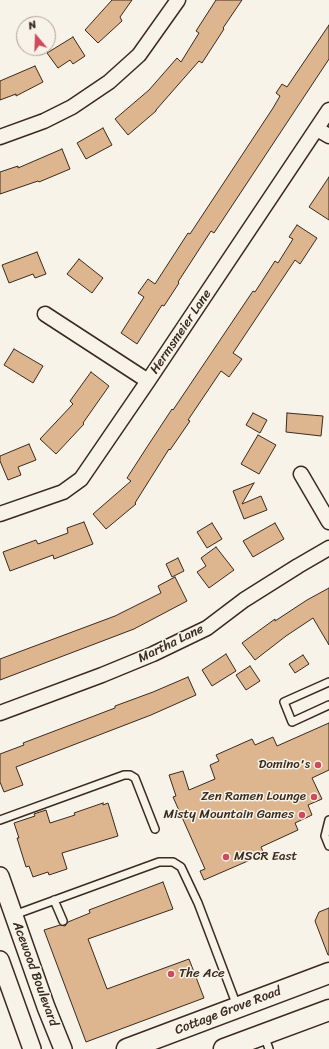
<!DOCTYPE html>
<html>
<head>
<meta charset="utf-8">
<style>
  body { margin:0 }
  #map { position:relative; width:329px; height:1049px; overflow:hidden; background:#f7f3e8; font-family:Sriracha,sans-serif }
  canvas { display:block }
  .north { position:absolute; left:16px; top:16px; width:40px; height:40px; box-sizing:border-box; background:#f7f3e8; border:1px solid #aca397; border-radius:50%; rotate:341deg; font-size:11px; font-weight:700; line-height:16px; text-align:center; color:#3b2a1e }
  .north::after { content:''; display:block; margin:auto; width:14px; height:18px; background:#d1495b; clip-path:polygon(50% 0,100% 100%,50% 72%,0 100%) }
</style>
</head>
<body>
<div id="map">
<canvas width="329" height="1049"></canvas>
<div class="north">N</div>
</div>
<script>
const ctx = document.querySelector('canvas').getContext('2d');
ctx.lineJoin = 'round';
function fillPath(path, color) { ctx.fillStyle = color; ctx.fill(path, 'evenodd'); }
const toPath = rows => new Path2D(rows.map(r => 'M' + r).join(''));
function trace(path, color, width, dash) { ctx.strokeStyle = color; ctx.lineWidth = width; ctx.lineCap = dash ? 'butt' : 'round'; ctx.setLineDash(dash || []); ctx.stroke(path); }
function label(font, color, halo, rows, align = 'center') {
  ctx.font = font + ' Sriracha,sans-serif'; ctx.lineWidth = 3; ctx.setLineDash([]); ctx.textBaseline = 'middle'; ctx.strokeStyle = halo; ctx.fillStyle = color; for (const [text, x, y, turn = 0] of rows) {
    ctx.save(); ctx.translate(x, y); ctx.rotate((+turn || 0) * Math.PI / 180); ctx.textAlign = isNaN(turn) ? turn : align; if (halo) ctx.strokeText(text, 0, 0); ctx.fillText(text, 0, 0); ctx.restore();
  }
}
const building = toPath([
  [112,0,132,0,120,17,122,21,98,43,85,30,112,0],
  [216,0,242,0,223,28,224,29,202,63,199,61,156,110,156,111,128,135,115,119,149,90,177,58,181,62,199,33,196,31,216,0],
  [329,25,329,59,214,233,211,231,178,282,179,283,164,306,162,305,137,344,121,333,144,297,138,293,148,279,155,284,188,233,190,234,273,108,280,96,276,93,282,84,287,87,329,25],
  [73,37,85,56,73,64,70,60,58,68,47,53,73,37],
  [35,66,43,82,16,96,16,94,0,100,0,81,35,66],
  [103,128,112,145,86,159,77,143,103,128],
  [62,149,70,169,39,182,38,181,0,194,0,172,18,166,18,168,62,149],
  [329,177,329,220,309,207,329,177],
  [297,225,317,238,300,264,295,260,233,353,242,359,229,377,221,371,188,420,190,421,170,450,169,449,135,503,136,504,106,529,93,514,131,481,127,478,147,447,172,409,173,410,253,291,255,292,275,261,278,263,293,239,289,237,297,225],
  [37,252,46,274,35,278,33,274,9,283,2,265,37,252],
  [79,259,103,278,92,293,67,274,79,259],
  [14,349,43,366,33,383,4,365,14,349],
  [91,372,109,386,83,423,84,424,56,454,40,439,73,404,70,401,91,372],
  [253,413,267,420,260,433,246,425,253,413],
  [287,413,323,416,321,436,286,432,287,413],
  [258,435,276,445,259,474,241,464,258,435],
  [29,444,36,460,18,467,21,475,8,480,0,461,0,456,29,444],
  [254,483,242,504,261,496,267,510,244,519,233,491,254,483],
  [84,522,93,544,54,559,53,555,10,571,3,552,36,540,38,544,68,533,67,528,84,522],
  [212,523,222,539,207,548,197,532,212,523],
  [275,523,284,539,253,557,243,541,275,523],
  [216,547,234,570,209,588,197,572,206,566,201,558,216,547],
  [178,558,184,571,172,577,166,564,178,558],
  [175,577,187,601,134,629,0,680,0,659,115,616,161,593,158,586,175,577],
  [329,588,329,645,313,618,286,636,255,660,242,643,275,619,275,621,307,600,329,588],
  [226,654,236,671,212,686,202,670,226,654],
  [303,655,309,664,295,673,289,664,303,655],
  [250,666,260,681,246,690,236,675,250,666],
  [188,677,196,695,151,715,16,767,23,785,4,792,0,782,0,754,24,745,23,743,115,708,115,706,153,692,188,677],
  [329,723,329,770,312,778,322,799,308,805,312,815,295,823,298,830,261,847,264,854,204,880,200,871,205,869,173,797,176,796,169,775,183,771,189,790,215,779,210,765,219,761,216,755,252,739,255,745,273,737,277,746,329,723],
  [103,803,103,805,108,803,118,836,62,853,67,869,49,875,48,872,33,877,29,866,26,867,17,838,19,838,14,823,35,816,34,814,46,810,50,823,75,815,74,813,103,803],
  [163,882,173,909,88,939,107,989,189,959,204,998,86,1042,44,930,60,925,65,926,68,922,90,913,89,910,163,882],
  [329,908,329,955,328,955,315,921,319,912,329,908]
]);
const service = toPath([
  [329,682,284,702,292,722,329,705],
  [0,820,124,775,130,775,135,778,155,829],
  [329,820,325,836,329,846],
  [54,900,63,921],
  [14,915,159,862,173,862,181,867,198,903,237,1006],
  [264,1035,269,1049]
]);
const minor = toPath([
  [317,129,329,136],
  [0,137,44,121,72,107,109,82,139,55,178,0],
  [45,314,148,381],
  [301,474,329,522],
  [0,514,63,492,81,479,148,381,329,110],
  [0,713,102,675,153,654,207,628,244,600,298,566,329,548]
]);
const tertiary = toPath([
  [0,876,46,1007,63,1049],
  [0,960,32,1049]
]);
const secondary = toPath([
  [127,1049,329,973],
  [224,1049,329,1010]
]);
const markers = [
  [318,765,4,"#d1495b"],
  [314,797,4,"#d1495b"],
  [302,815,4,"#d1495b"],
  [226,857,4,"#d1495b"],
  [171,974,4,"#d1495b"]
];
const streetNames = [
  ["Hermsmeier Lane",181,332,-56],
  ["Martha Lane",171,644,-26],
  ["Acewood Boulevard",35,974,70],
  ["Cottage Grove Road",228,1011,-21]
];
const poiNames = [
  ["Domino's",310,765],
  ["Zen Ramen Lounge",306,797],
  ["Misty Mountain Games",294,815],
  ["MSCR East",234,857,"left"],
  ["The Ace",179,974,"left"]
];
fillPath(building, '#ddb58e');
trace(building, '#3b2a1e', 1);
trace(service, '#3b2a1e', 10);
trace(minor, '#3b2a1e', 17);
trace(tertiary, '#3b2a1e', 20);
trace(secondary, '#3b2a1e', 23);
trace(service, '#f7f3e8', 7);
trace(minor, '#f7f3e8', 14);
trace(tertiary, '#f7f3e8', 17);
trace(secondary, '#f7f3e8', 20);
for (const [x, y, r, color] of markers) { const dot = new Path2D(); dot.arc(x, y, r, 0, 2 * Math.PI); ctx.fillStyle = color; ctx.fill(dot); trace(dot, '#f7f3e8', 1.5); }
label('13px', '#3b2a1e', '#f7f3e8', streetNames);
label('13px', '#3b2a1e', '#f7f3e8', poiNames, 'right');
</script>
</body>
</html>
